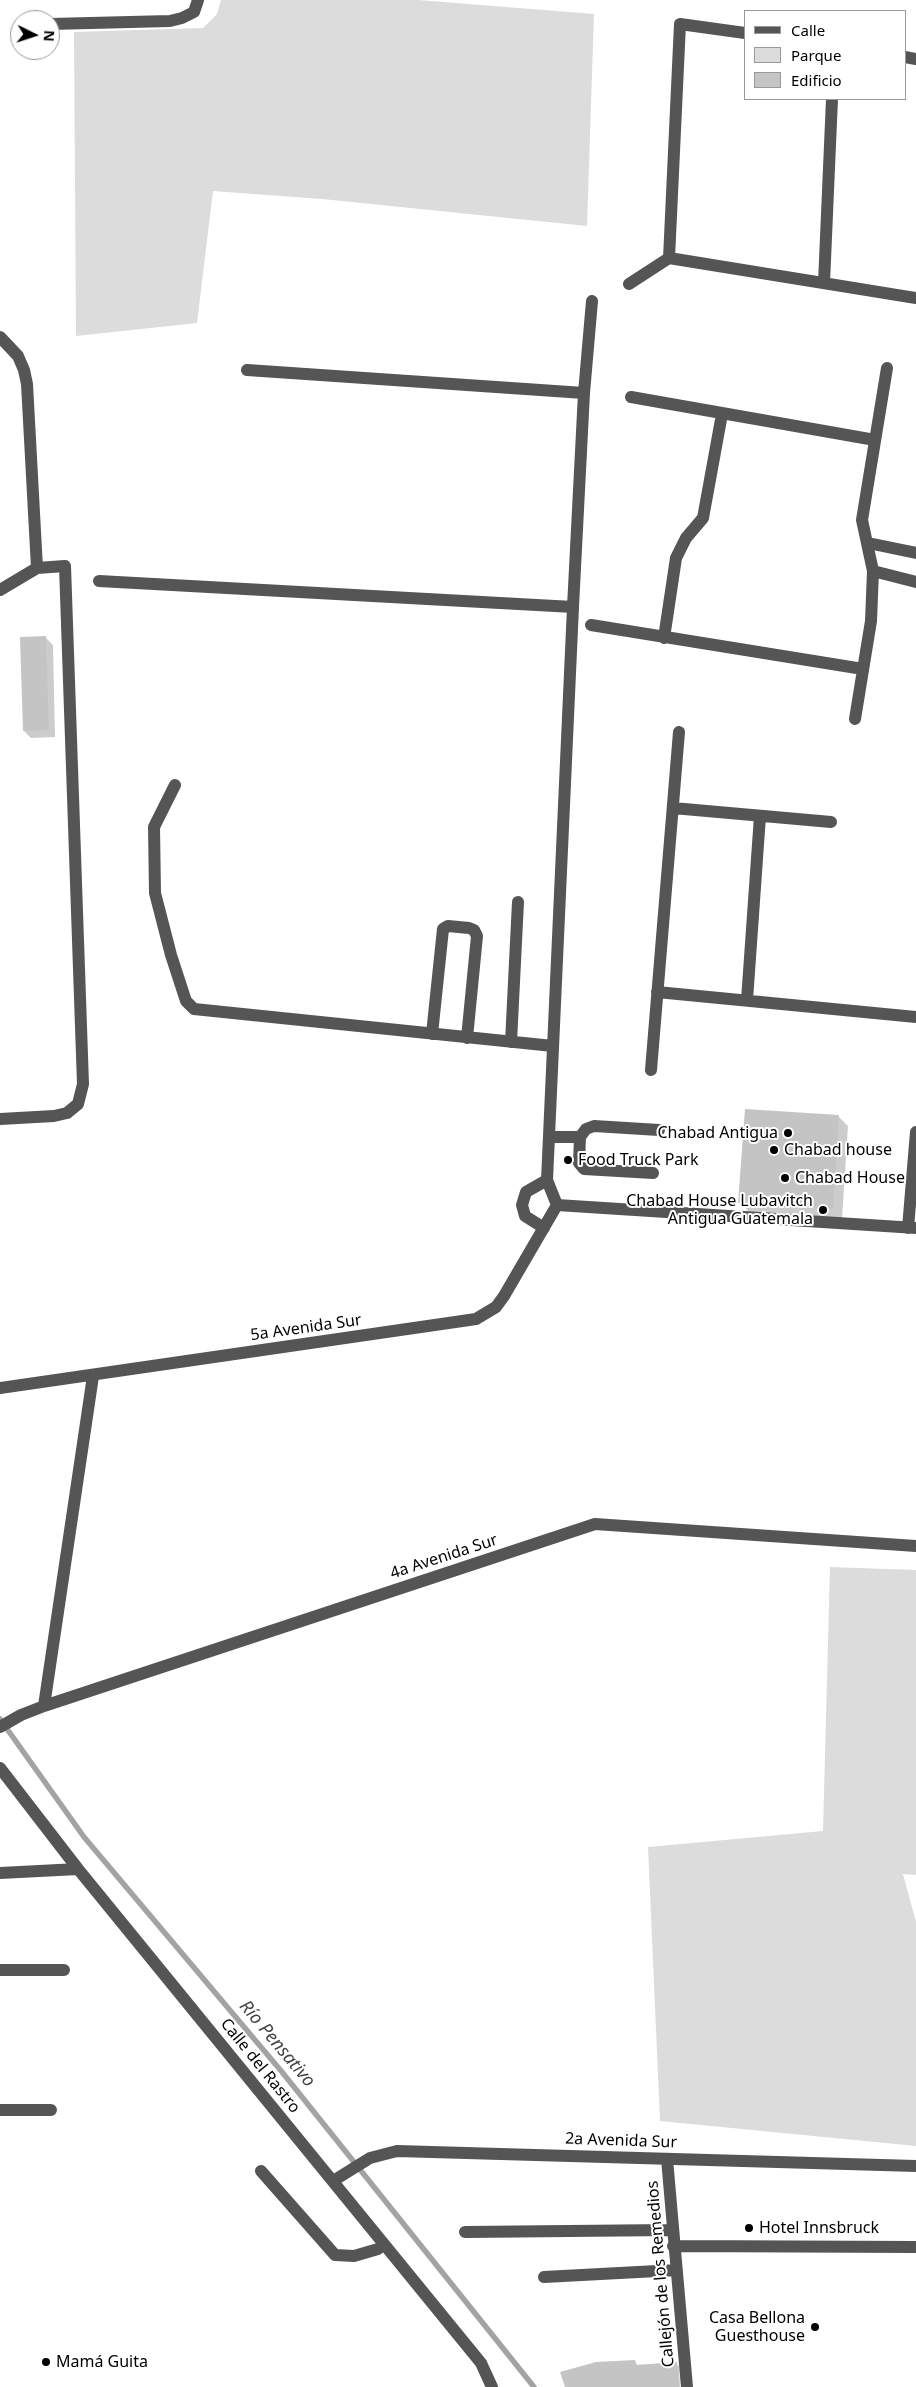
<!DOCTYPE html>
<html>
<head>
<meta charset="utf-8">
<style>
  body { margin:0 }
  #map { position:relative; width:916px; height:2387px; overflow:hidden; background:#fff; font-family:"Noto Sans",sans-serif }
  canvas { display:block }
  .legend { position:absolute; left:744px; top:10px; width:162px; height:90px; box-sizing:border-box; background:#fff; border:1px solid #999; margin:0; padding:6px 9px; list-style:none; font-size:15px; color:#000 }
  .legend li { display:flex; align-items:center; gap:10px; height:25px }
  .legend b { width:25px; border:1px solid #999 }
  .north { position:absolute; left:10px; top:10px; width:50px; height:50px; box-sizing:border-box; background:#fff; border:1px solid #999; border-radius:50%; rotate:94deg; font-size:14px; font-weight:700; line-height:20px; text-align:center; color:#000 }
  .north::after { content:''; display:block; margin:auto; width:18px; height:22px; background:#000; clip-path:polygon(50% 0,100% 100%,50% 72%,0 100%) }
</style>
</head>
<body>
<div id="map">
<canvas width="916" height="2387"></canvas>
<ul class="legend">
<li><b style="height:6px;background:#555"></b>Calle</li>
<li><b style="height:14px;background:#dcdcdc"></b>Parque</li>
<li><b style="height:14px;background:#c4c4c4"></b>Edificio</li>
</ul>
<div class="north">N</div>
</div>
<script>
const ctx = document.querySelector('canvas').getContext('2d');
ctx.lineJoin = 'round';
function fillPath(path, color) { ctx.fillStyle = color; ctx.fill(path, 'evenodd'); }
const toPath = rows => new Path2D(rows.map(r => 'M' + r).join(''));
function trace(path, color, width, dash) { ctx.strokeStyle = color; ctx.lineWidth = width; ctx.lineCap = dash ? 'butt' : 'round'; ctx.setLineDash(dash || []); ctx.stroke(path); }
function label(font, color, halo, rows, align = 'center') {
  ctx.font = font + ' "Noto Sans",sans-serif'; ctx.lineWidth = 4; ctx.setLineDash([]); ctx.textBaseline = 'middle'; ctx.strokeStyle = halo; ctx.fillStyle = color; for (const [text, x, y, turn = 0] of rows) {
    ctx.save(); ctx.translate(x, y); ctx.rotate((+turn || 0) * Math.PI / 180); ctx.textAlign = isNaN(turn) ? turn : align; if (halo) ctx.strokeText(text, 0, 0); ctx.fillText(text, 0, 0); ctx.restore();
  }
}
const green = toPath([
  [221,0,418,0,594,14,587,226,322,199,213,191,197,323,76,336,74,32,203,28,217,14],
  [830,1567,916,1570,916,1875,903,1874,916,1922,916,2146,660,2121,648,1847,823,1831]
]);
const shadow = toPath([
  [46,638,53,645,55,737,31,738,24,731],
  [839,1117,848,1126,842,1218,749,1212,740,1202],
  [635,2361,638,2366,676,2364,679,2366,680,2387,567,2387]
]);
const stream = toPath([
  [0,1719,84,1837,282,2072,534,2387]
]);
const building = toPath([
  [46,636,49,730,23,731,20,637],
  [745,1109,839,1115,833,1209,738,1203],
  [635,2360,636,2365,677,2362,679,2387,565,2387,560,2372,596,2362]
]);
const minor = toPath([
  [50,24,170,21,182,18,194,12,198,0],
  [905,57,916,59],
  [669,258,680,24,745,33],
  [824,283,832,99],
  [629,284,669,258,916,298],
  [0,337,18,356,24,370,27,384,37,568],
  [247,370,584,393],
  [631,397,875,440],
  [868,543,916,553],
  [873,571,916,582],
  [99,581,573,607],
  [0,590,37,568,65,566,83,1084,78,1104,67,1113,54,1116,0,1119],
  [591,625,863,669],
  [664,638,676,558,686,538,703,518,722,414],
  [855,719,871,621,873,571,862,520,887,368],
  [175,785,154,827,155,893,171,955,186,1001,194,1009,553,1046],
  [673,808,831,822],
  [657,992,916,1017],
  [747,1000,760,816],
  [432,1034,443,929,448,926,469,928,474,930,477,936,467,1038],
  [511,1042,518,902],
  [651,1070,679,732],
  [551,1137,580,1137,586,1129,594,1126,659,1130],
  [580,1137,579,1163,584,1169,653,1173],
  [557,1205,547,1180,573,607,584,393,592,301],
  [557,1205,916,1228],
  [544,1228,525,1216,522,1205,526,1192,547,1180],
  [908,1228,916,1132],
  [0,1388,476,1319,496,1307,504,1296,557,1205],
  [44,1706,93,1376],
  [0,1727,21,1715,44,1706,595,1524,916,1546],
  [0,1768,78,1869,481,2363,492,2387],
  [0,1873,78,1869],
  [0,1970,64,1970],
  [0,2110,51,2110],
  [667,2159,687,2387],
  [261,2171,335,2255,354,2256,378,2249,384,2244],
  [333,2181,370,2158,397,2151,916,2166],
  [465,2232,672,2230],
  [673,2246,916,2247],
  [544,2277,676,2270]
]);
const markers = [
  [788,1133,5,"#000"],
  [774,1150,5,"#000"],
  [568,1160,5,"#000"],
  [785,1178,5,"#000"],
  [823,1210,5,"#000"],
  [749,2228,5,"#000"],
  [815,2327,5,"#000"],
  [46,2362,5,"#000"]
];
const poiNames = [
  ["Chabad Antigua",778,1133,"right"],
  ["Chabad house",784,1150],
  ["Food Truck Park",578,1160],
  ["Chabad House",795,1178],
  ["Chabad House Lubavitch",813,1201,"right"],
  ["Antigua Guatemala",813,1219,"right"],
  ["Hotel Innsbruck",759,2228],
  ["Casa Bellona",805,2318,"right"],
  ["Guesthouse",805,2336,"right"],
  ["Mamá Guita",56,2362]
];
const streetNames = [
  ["5a Avenida Sur",306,1328,-8],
  ["4a Avenida Sur",444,1557,-18],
  ["Calle del Rastro",260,2066,51],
  ["2a Avenida Sur",621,2141,2],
  ["Callejón de los Remedios",661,2274,-95]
];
const waterNames = [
  ["Río Pensativo",277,2044,50]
];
fillPath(green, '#dcdcdc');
fillPath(shadow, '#0003');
trace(stream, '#a3a3a3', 5.5);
fillPath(building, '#c4c4c4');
trace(minor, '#555', 12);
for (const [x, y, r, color] of markers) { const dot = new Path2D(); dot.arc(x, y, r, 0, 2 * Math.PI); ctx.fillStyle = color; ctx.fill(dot); trace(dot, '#fff', 2); }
label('16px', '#000', '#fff', poiNames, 'left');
label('16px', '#000', '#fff', streetNames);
label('italic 18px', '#444', '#fff', waterNames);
</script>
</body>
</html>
